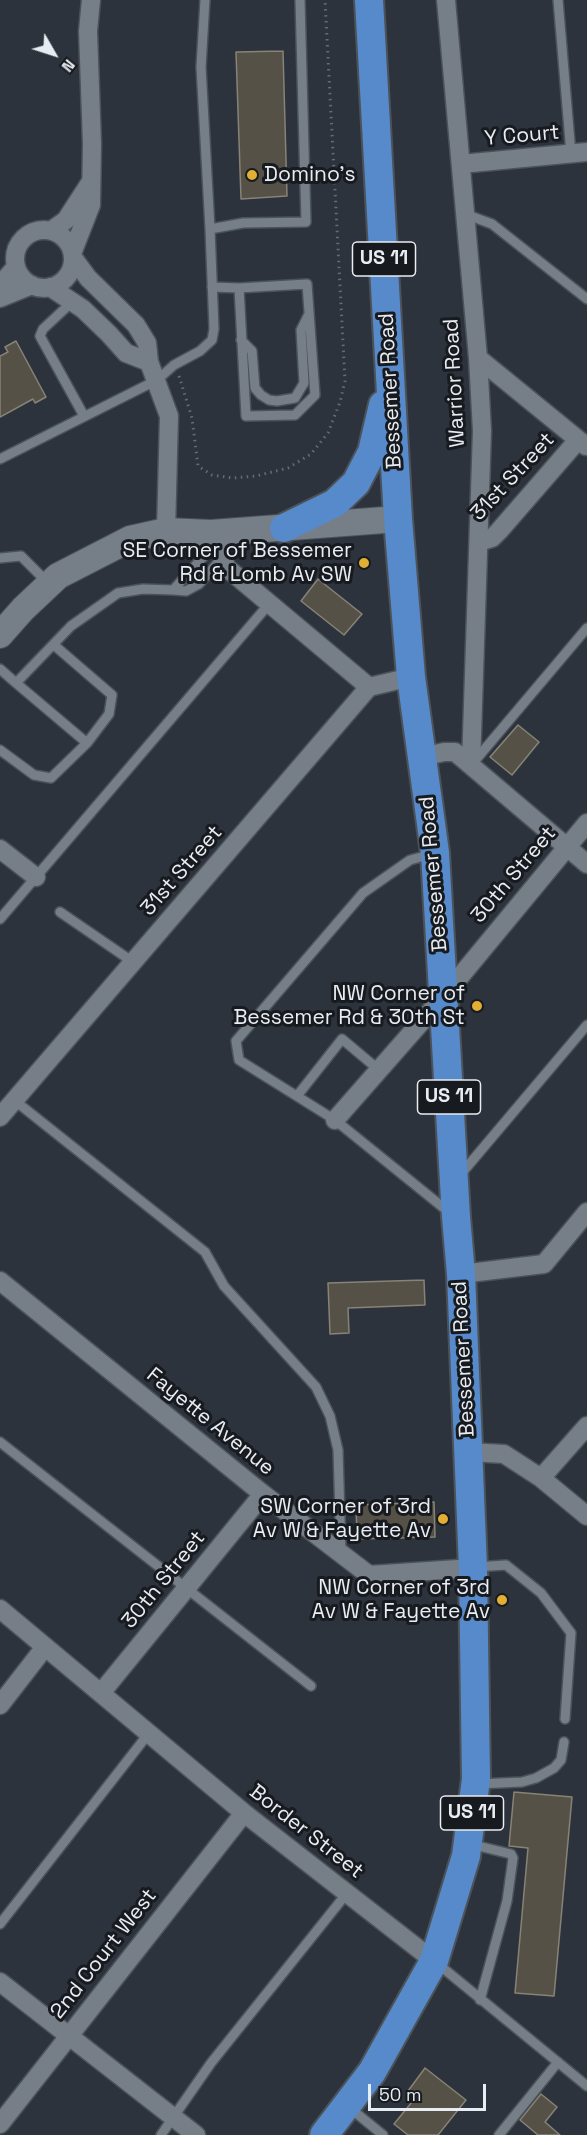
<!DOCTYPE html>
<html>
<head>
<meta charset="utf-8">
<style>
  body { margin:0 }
  #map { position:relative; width:587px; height:2135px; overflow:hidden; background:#2c333c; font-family:"Space Grotesk",sans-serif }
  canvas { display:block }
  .north { position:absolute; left:24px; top:24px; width:60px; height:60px; -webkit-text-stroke:4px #171a1f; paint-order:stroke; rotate:129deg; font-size:16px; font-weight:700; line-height:24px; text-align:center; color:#e8edf3 }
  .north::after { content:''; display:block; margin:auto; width:21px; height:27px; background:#e8edf3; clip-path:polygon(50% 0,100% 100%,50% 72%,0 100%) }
  .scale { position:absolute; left:368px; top:2084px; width:118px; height:27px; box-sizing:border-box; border:3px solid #e8edf3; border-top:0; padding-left:8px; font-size:18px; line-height:21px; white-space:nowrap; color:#e8edf3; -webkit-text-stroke:4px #171a1f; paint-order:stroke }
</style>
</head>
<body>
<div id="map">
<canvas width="587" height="2135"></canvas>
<div class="north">N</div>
<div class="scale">50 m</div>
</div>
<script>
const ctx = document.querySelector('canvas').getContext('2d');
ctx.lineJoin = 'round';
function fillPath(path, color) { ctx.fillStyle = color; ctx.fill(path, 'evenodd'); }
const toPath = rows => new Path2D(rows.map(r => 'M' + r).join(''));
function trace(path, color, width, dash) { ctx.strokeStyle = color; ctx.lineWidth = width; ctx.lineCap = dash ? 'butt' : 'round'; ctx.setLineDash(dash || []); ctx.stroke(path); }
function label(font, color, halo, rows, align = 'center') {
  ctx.font = font + ' "Space Grotesk",sans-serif'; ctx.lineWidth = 6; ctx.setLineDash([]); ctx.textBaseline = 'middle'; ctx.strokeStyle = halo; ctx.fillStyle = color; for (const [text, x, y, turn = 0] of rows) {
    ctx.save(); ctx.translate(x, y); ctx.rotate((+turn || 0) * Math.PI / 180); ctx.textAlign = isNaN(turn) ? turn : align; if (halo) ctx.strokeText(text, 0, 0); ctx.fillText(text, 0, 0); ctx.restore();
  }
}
const building = toPath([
  [283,51,287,196,241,199,236,52,283,51],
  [16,341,46,397,35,403,33,399,0,417,0,356,8,352,5,347,16,341],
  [318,579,362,614,344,635,301,601,318,579],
  [518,725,539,742,512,775,490,757,518,725],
  [424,1280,425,1305,348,1308,349,1333,330,1334,328,1283,424,1280],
  [434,1502,435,1537,357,1539,356,1505,434,1502],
  [514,1792,572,1797,554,1996,515,1993,528,1848,509,1846,514,1792],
  [425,2068,466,2100,438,2135,408,2135,394,2124,416,2097,408,2091,425,2068],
  [541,2094,557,2107,545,2122,560,2135,538,2135,520,2120,541,2094]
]);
const path = toPath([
  [179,376,192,418,198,466,212,475,232,478,256,476,288,468,311,454,328,433,340,402,345,381,325,0]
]);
const service = toPath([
  [558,0,571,154],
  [465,214,492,224,587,299],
  [210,229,243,223,306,222,300,0],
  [212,287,239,288,307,284,315,395,295,415,246,416,239,288],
  [72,302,43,329,40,336,84,416],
  [241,340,252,351,255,388,261,395,269,400,277,401,295,398,304,383,301,330,309,314],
  [0,459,157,380,174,365,200,351,212,340,214,329,210,229,201,67,205,0],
  [215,544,173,590,186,591,199,584,222,558],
  [0,558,21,556,48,583],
  [54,645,112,695,109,714,87,743,16,683,71,626,118,593,143,589,173,590],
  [0,669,16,683],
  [0,750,34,775,51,778,87,743],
  [473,763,587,628],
  [432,854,410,860,363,893,236,1041,239,1060,335,1120,450,1213],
  [60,912,133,962],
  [0,919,269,604],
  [297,1096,342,1039,379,1070],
  [14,1100,205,1252,224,1286,316,1387,330,1416,338,1450,341,1552],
  [461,1174,587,1025],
  [0,1442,311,1686],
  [475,1567,506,1565,541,1593,571,1633,565,1719],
  [478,1784,522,1782,536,1778,554,1768,561,1760,564,1742],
  [470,1844,511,1854,513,1858,507,1901,480,2000],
  [0,1924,149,1733],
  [438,1964,587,2086],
  [350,2108,383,2135],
  [161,2135,211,2063,347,1893],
  [499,2135,558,2062]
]);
const minor = toPath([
  [446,0,478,358,482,431,471,765],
  [461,164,587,152],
  [52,230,66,220,90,183],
  '15 259a29 29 0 1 1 58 0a29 29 0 1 1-58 0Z',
  [73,251,91,205,92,144,88,31,91,0],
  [74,259,88,278,136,325,147,343,149,362,169,416,166,531],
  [0,285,16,267],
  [50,287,83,309,109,334,126,353,149,362],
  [0,298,32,285],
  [478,358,586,446],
  [211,533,227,568,369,687],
  [479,542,492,538,499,531,578,440],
  [422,757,444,752,455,752,587,864],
  [0,849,36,877],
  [0,1117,369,687,411,677],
  [335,1120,444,996,587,823],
  [461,1274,544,1264,587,1212],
  [0,1281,263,1494,369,1575,473,1568],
  [469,1452,504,1454,541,1478,587,1516],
  [541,1478,587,1426],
  [0,1609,244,1813,434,1961],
  [101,1693,263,1494],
  [0,1705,45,1647],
  [0,1982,196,2135],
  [0,2124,244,1813]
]);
const secondary = toPath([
  [0,635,23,609,58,576,130,539,166,531,211,533,398,519]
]);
const primary = toPath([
  [284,528,335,503,356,483,372,452,383,405],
  [324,2135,372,2072,434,1961,466,1856,476,1779,473,1568,461,1274,456,1217,435,853,411,677,398,519,369,0]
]);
const markers = [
  [252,175,6,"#e1af34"],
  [364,563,6,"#e1af34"],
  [477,1006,6,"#e1af34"],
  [443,1519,6,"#e1af34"],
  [502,1600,6,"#e1af34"]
];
const shields = [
  [384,259,63],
  [449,1097,63],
  [472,1813,63]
];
const shieldNames = [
  ["US 11",384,259],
  ["US 11",449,1097],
  ["US 11",472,1813]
];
const streetNames = [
  ["Y Court",522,136,-5],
  ["Warrior Road",455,383,-93],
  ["Bessemer Road",391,391,-93],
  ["31st Street",513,477,-47],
  ["31st Street",182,871,-49],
  ["Bessemer Road",434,874,-95],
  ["30th Street",514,875,-50],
  ["Bessemer Road",464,1359,-93],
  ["Fayette Avenue",210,1422,39],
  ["30th Street",164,1580,-51],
  ["Border Street",306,1832,38],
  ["2nd Court West",104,1954,-52]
];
const poiNames = [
  ["Domino's",264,175,"left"],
  ["SE Corner of Bessemer",352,551],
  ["Rd & Lomb Av SW",352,575],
  ["NW Corner of",465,994],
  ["Bessemer Rd & 30th St",465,1018],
  ["SW Corner of 3rd",431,1507],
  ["Av W & Fayette Av",431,1531],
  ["NW Corner of 3rd",490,1588],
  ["Av W & Fayette Av",490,1612]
];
fillPath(building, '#565146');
trace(building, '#888377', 1.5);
trace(service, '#4b5259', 12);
trace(minor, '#4b5259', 21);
trace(secondary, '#4b5259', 28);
trace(primary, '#4b5259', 32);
trace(path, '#666c74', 3, [1.5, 4.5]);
trace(service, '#767e88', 9);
trace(minor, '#767e88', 18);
trace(secondary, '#767e88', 26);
trace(primary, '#568aca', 28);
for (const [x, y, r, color] of markers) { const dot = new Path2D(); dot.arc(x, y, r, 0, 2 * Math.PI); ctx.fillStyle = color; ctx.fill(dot); trace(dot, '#171a1f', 2); }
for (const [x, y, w] of shields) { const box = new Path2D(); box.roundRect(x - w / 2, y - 17, w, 34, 4.5); ctx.fillStyle = '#171a1f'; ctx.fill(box); trace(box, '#e8edf3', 1.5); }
label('bold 20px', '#e8edf3', null, shieldNames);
label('21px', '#e8edf3', '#171a1f', streetNames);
label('21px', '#e8edf3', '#171a1f', poiNames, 'right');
</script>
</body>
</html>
